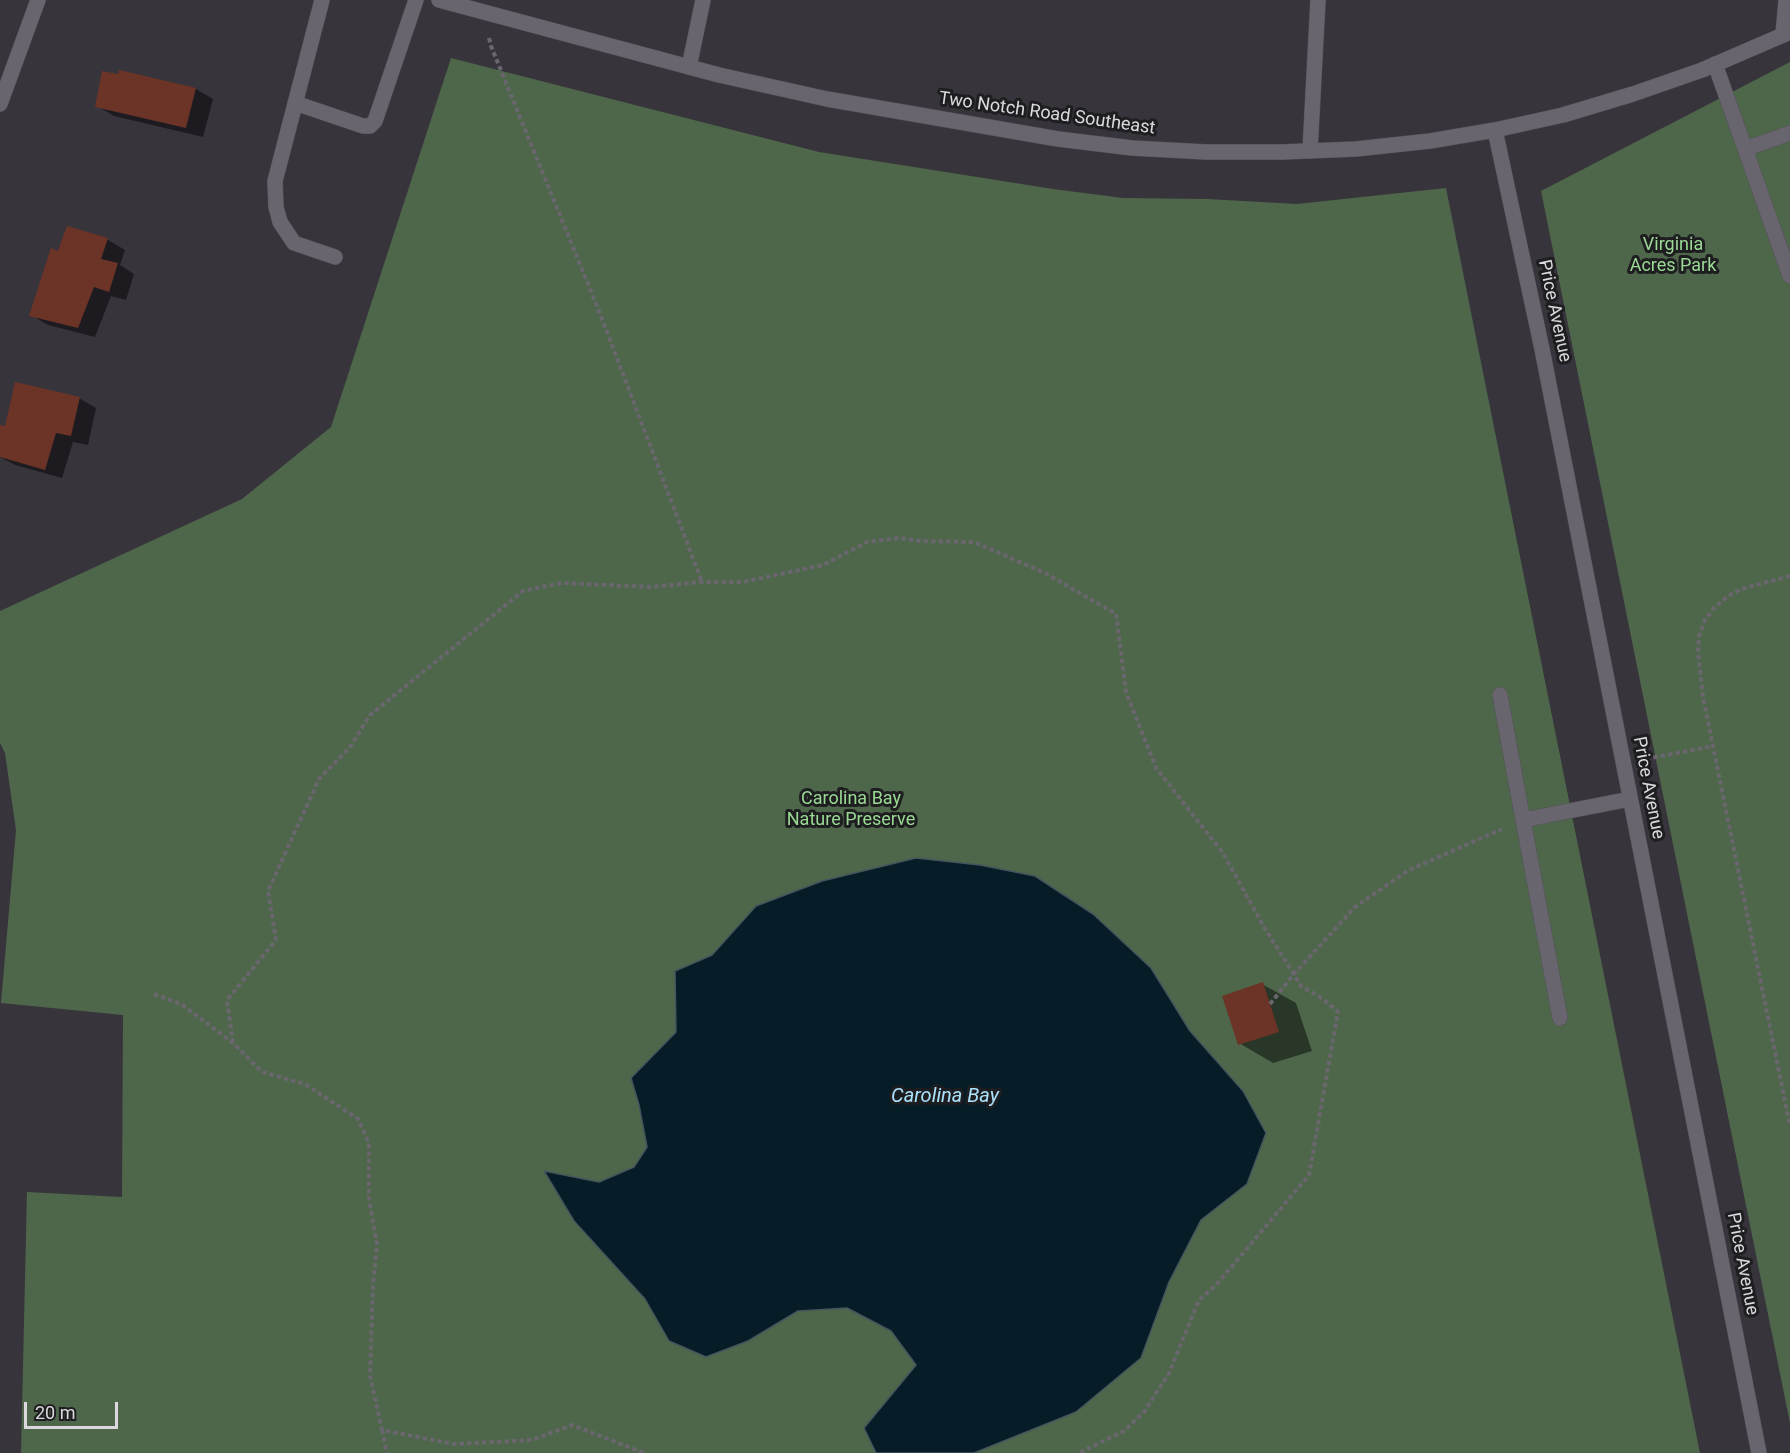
<!DOCTYPE html>
<html>
<head>
<meta charset="utf-8">
<style>
  body { margin:0 }
  #map { position:relative; width:1790px; height:1453px; overflow:hidden; background:#38343c; font-family:Roboto,sans-serif }
  canvas { display:block }
  .scale { position:absolute; left:24px; top:1402px; width:94px; height:27px; box-sizing:border-box; border:3px solid #dbd9de; border-top:0; padding-left:8px; font-size:18px; line-height:21px; white-space:nowrap; color:#dbd9de; -webkit-text-stroke:4px #1e1d20; paint-order:stroke }
</style>
</head>
<body>
<div id="map">
<canvas width="1790" height="1453"></canvas>
<div class="scale">20 m</div>
</div>
<script>
const ctx = document.querySelector('canvas').getContext('2d');
ctx.lineJoin = 'round';
function fillPath(path, color) { ctx.fillStyle = color; ctx.fill(path, 'evenodd'); }
const toPath = rows => new Path2D(rows.map(r => 'M' + r).join(''));
function trace(path, color, width, dash) { ctx.strokeStyle = color; ctx.lineWidth = width; ctx.lineCap = dash ? 'butt' : 'round'; ctx.setLineDash(dash || []); ctx.stroke(path); }
function label(font, color, halo, rows, align = 'center') {
  ctx.font = font + ' Roboto,sans-serif'; ctx.lineWidth = 6; ctx.setLineDash([]); ctx.textBaseline = 'middle'; ctx.strokeStyle = halo; ctx.fillStyle = color; for (const [text, x, y, turn = 0] of rows) {
    ctx.save(); ctx.translate(x, y); ctx.rotate((+turn || 0) * Math.PI / 180); ctx.textAlign = isNaN(turn) ? turn : align; if (halo) ctx.strokeText(text, 0, 0); ctx.fillText(text, 0, 0); ctx.restore();
  }
}
const green = toPath([
  [451,58,819,152,1053,189,1123,198,1207,199,1297,204,1446,188,1700,1453,21,1453,27,1192,122,1197,123,1015,1,1003,16,830,5,753,0,743,0,611,242,499,331,427],
  [1790,62,1790,1423,1541,191]
]);
const water = toPath([
  [916,858,980,865,1035,876,1093,914,1151,968,1190,1031,1243,1091,1266,1133,1247,1184,1201,1220,1169,1282,1141,1358,1076,1412,974,1453,876,1453,864,1428,916,1365,891,1331,847,1308,798,1311,748,1341,706,1357,669,1341,645,1299,574,1221,544,1171,599,1182,634,1167,647,1147,639,1105,631,1078,676,1032,675,971,712,955,756,906,822,881,916,858]
]);
const shadow = toPath([
  [120,72,196,89,213,99,203,137,114,116,97,106],
  [68,228,108,240,125,250,120,265,134,274,126,300,111,296,95,337,48,325,31,315],
  [79,398,96,408,88,445,73,442,62,478,15,465,0,457,0,427,6,428],
  [1262,984,1296,1003,1312,1051,1273,1063,1239,1043]
]);
const building = toPath([
  [119,70,196,88,186,128,95,107,102,71,118,74],
  [67,226,108,238,101,259,118,263,109,292,94,287,78,328,29,316,51,248,58,251],
  [15,382,80,397,71,436,56,433,45,470,0,457,0,425,5,426],
  [1263,982,1279,1032,1238,1045,1222,996]
]);
const path = toPath([
  [489,38,491,46,599,311,702,582],
  [1790,576,1741,589,1728,596,1715,607,1705,620,1699,636,1698,652,1703,697,1790,1126],
  [1646,759,1713,746],
  [154,994,181,1004,233,1043,262,1072,305,1084,358,1119,369,1143,369,1199,377,1244,373,1286,370,1376,382,1430,454,1444,532,1440,572,1425,644,1453],
  [1270,1004,1294,974,1355,907,1409,870,1502,829],
  [233,1043,227,1000,276,940,268,891,319,779,350,747,370,715,523,591,561,583,652,587,702,582,743,582,823,565,867,542,897,538,921,541,974,542,1045,573,1116,614,1126,692,1156,768,1223,853,1264,927,1301,986,1323,999,1338,1012,1309,1175,1217,1284,1199,1300,1169,1373,1144,1412,1124,1431,1079,1453],
  [382,1430,387,1453]
]);
const lane = toPath([
  [322,0,275,181,276,207,280,222,294,243,335,257],
  [1715,64,1790,276],
  [295,103,363,126,370,126,375,121,416,0],
  [1745,149,1790,133],
  [1500,695,1523,820],
  [1560,1018,1523,820,1630,799]
]);
const street = toPath([
  [1783,35,1786,0],
  [689,67,703,0],
  [0,104,38,0],
  [1310,151,1318,0]
]);
const secondary = toPath([
  [439,0,719,75,827,99,1058,139,1132,148,1206,152,1282,152,1356,149,1430,141,1495,130,1563,115,1633,94,1702,70,1790,32],
  [1495,130,1542,349,1759,1453]
]);
const streetNames = [
  ["Two Notch Road Southeast",1047,114,8],
  ["Price Avenue",1554,311,78],
  ["Price Avenue",1648,788,79],
  ["Price Avenue",1742,1264,79]
];
const parkNames = [
  ["Virginia",1673,245],
  ["Acres Park",1673,266],
  ["Carolina Bay",851,799],
  ["Nature Preserve",851,820]
];
const waterNames = [
  ["Carolina Bay",945,1097]
];
fillPath(green, '#4e674b');
fillPath(water, '#061c26');
trace(water, '#46555d', 1.5);
fillPath(shadow, '#0007');
fillPath(building, '#6c3426');
trace(lane, '#545157', 16);
trace(street, '#545157', 16);
trace(secondary, '#545157', 16);
trace(path, '#69666d', 4, [4.5, 3]);
trace(lane, '#69656e', 15);
trace(street, '#69656e', 15);
trace(secondary, '#69656e', 15);
label('18px', '#dbd9de', '#1e1d20', streetNames);
label('18px', '#9ad994', '#1e1d20', parkNames);
label('italic 20px', '#aae2fc', '#1e1d20', waterNames);
</script>
</body>
</html>
